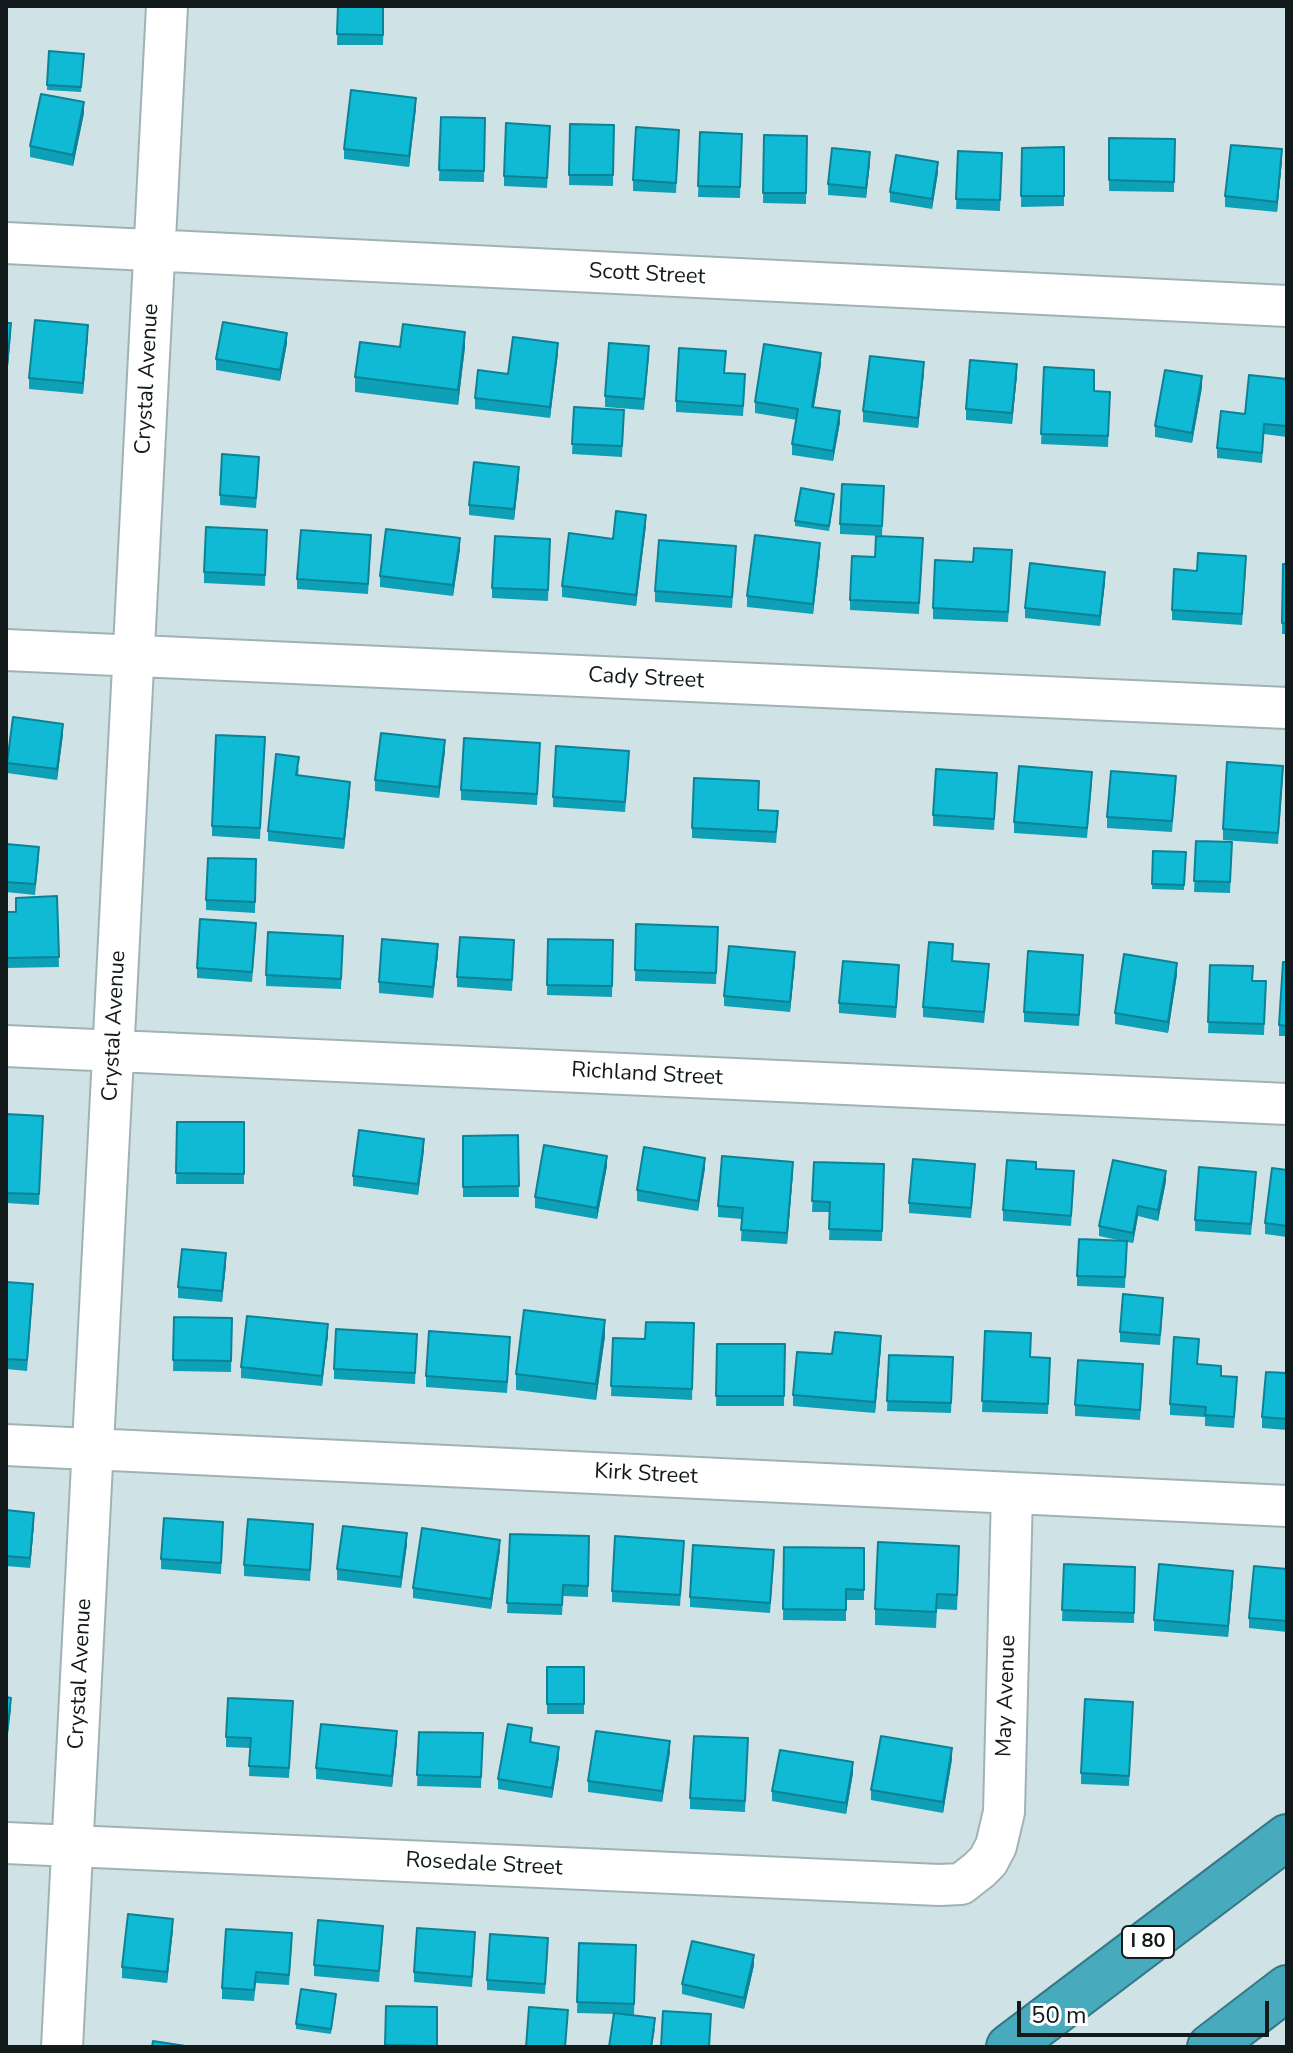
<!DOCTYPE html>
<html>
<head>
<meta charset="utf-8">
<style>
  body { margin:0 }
  #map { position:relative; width:1293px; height:2053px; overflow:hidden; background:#cfe2e6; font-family:"Nunito Sans",sans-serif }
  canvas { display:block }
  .frame { position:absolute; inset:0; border:8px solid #131a1c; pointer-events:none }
  .scale { position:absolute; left:1017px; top:2001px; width:252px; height:36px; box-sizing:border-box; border:4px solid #131a1c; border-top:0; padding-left:10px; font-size:24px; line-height:28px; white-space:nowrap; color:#131a1c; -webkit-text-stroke:6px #fff; paint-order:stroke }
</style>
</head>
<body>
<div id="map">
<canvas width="1293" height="2053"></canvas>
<div class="frame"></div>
<div class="scale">50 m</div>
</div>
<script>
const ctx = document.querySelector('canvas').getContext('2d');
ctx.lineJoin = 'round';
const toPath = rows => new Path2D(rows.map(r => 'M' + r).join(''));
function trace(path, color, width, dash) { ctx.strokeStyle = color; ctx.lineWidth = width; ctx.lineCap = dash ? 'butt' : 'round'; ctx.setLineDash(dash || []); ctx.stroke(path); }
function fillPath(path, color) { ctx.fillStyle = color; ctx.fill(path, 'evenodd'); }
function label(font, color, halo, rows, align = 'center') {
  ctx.font = font + ' "Nunito Sans",sans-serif'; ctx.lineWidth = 7; ctx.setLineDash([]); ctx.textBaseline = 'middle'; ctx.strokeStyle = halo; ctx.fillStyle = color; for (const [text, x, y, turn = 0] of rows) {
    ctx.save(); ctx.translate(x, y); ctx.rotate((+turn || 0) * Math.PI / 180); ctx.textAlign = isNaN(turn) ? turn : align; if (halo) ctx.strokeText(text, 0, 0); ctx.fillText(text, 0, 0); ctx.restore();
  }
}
const minor = toPath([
  [6,243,1287,306],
  [6,650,1287,708],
  [6,1046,1287,1104],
  [6,1445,1287,1506],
  [6,1843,939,1885,961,1884,979,1870,988,1861,996,1846,1004,1812,1012,1493],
  [62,2047,167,6]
]);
const highway = toPath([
  [1009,2047,1287,1837],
  [1210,2047,1287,1988]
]);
const wall = toPath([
  [338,6,384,6,383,45,337,45],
  [49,51,84,54,81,92,47,90],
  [416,108,409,167,344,159,344,149],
  [84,113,73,166,30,157,30,146],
  [441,117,485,118,484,182,439,181],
  [570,124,614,125,613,186,569,185],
  [679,130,676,193,633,191,633,180],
  [700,132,742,134,740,198,698,197],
  [764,135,807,136,806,204,763,203],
  [550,137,547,188,504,186,504,176],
  [1109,138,1175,139,1174,192,1109,191],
  [1064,147,1064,206,1021,207,1022,148],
  [958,151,1002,153,1000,211,956,209],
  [1282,160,1277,212,1225,207,1225,196],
  [870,163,866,198,828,195,828,184],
  [938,172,932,209,890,202,890,192],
  [88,336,83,394,29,389,29,378],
  [287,343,280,381,216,370,216,359],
  [400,347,465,347,458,405,355,392,355,377],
  [558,353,550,418,475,409,475,398],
  [649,357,644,410,605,407,605,396],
  [821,364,814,407,840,422,833,461,792,455,792,444,797,420,755,413,755,402],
  [1044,367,1094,391,1110,392,1108,447,1041,444],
  [725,373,745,385,743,416,676,412,676,401],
  [924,373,918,428,863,422,863,411],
  [1017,375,1012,424,966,420,966,409],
  [1287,379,1287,437,1264,434,1262,463,1217,458,1217,448,1245,414],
  [1202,387,1192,443,1155,437,1155,426],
  [574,407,624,421,622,457,572,454],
  [259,468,256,508,220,505,220,495],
  [519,477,514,520,469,515,469,505],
  [884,486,882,536,840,534,840,524],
  [834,499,829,531,795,526,795,521],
  [646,525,636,606,562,597,562,586,613,539],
  [267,530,265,586,204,583,204,572],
  [923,538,919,614,850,610,850,600,875,557],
  [371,545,368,594,297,589,297,579],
  [460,549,453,596,380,587,380,576],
  [550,550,548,601,492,598,492,588],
  [820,554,813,614,747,607,747,596],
  [736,557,732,608,655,602,655,591],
  [1012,561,1008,622,933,619,933,608,973,562],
  [1283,564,1287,564,1287,634,1282,634],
  [1246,567,1242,625,1172,620,1172,610,1197,571],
  [1105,582,1100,626,1025,618,1025,608],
  [63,734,57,780,7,773,7,763],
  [265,737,260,839,212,836,212,826],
  [445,751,439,798,375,791,375,780],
  [540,753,537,805,461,800,461,790],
  [629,762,625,812,553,807,553,797],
  [299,767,298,776,350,793,344,849,268,841,268,831],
  [1283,776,1278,844,1223,840,1223,829],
  [997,783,994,830,933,826,933,815],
  [1092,783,1087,838,1014,833,1014,822],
  [1176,786,1172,832,1107,828,1107,817],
  [758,810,778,821,776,843,692,838,692,828],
  [1196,841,1232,842,1230,893,1194,892],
  [6,844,39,858,35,895,6,892],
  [1153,851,1186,852,1184,890,1152,889],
  [256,859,255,913,206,910,206,900],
  [57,896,59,967,6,968,6,912,16,912],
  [636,924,718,927,716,984,635,981],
  [256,933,252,982,197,978,197,968],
  [548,939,613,940,612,997,547,995],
  [343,946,341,989,266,986,266,975],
  [514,951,512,991,457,987,457,977],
  [438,954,433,998,379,993,379,982],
  [952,961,989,974,984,1023,923,1017,923,1007],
  [795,962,790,1012,724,1006,724,996],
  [1287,962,1287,1036,1279,1036,1279,1025],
  [1083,965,1079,1026,1024,1022,1024,1012],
  [1210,965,1253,981,1266,981,1264,1035,1208,1033],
  [1177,974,1168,1033,1115,1024,1115,1013],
  [899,975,896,1018,839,1013,839,1003],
  [6,1114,43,1116,39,1205,6,1203],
  [177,1122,244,1122,244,1184,176,1184],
  [518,1135,519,1197,463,1197,463,1136],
  [424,1150,418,1195,353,1186,353,1176],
  [814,1162,884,1164,882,1241,829,1240,830,1212,812,1212],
  [607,1166,597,1219,535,1208,535,1197],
  [705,1168,698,1211,637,1201,637,1190],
  [1036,1169,1074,1182,1071,1226,1003,1221,1003,1210],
  [1287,1170,1287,1237,1265,1234,1265,1223],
  [793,1172,787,1244,741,1241,742,1219,718,1217,718,1206],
  [975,1175,971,1218,909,1213,909,1203],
  [1166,1181,1158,1221,1138,1216,1133,1243,1127,1242,1125,1288,1077,1286,1077,1276,1118,1240,1099,1236,1099,1226],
  [1256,1182,1251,1235,1195,1231,1195,1220],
  [226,1264,222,1302,178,1298,178,1287],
  [6,1282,33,1294,27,1371,6,1369],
  [1163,1308,1160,1345,1120,1342,1120,1332],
  [174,1317,232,1318,231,1372,173,1371],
  [694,1323,692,1400,611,1396,613,1338,645,1339],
  [985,1331,1030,1357,1050,1358,1048,1414,982,1412],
  [417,1334,415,1384,334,1379,334,1369],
  [328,1335,322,1386,241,1378,241,1367],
  [605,1336,596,1400,516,1390,516,1374],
  [717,1344,785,1344,784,1406,716,1406],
  [881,1347,875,1413,793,1406,793,1395,832,1354],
  [510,1348,507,1393,426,1387,426,1376],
  [889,1355,953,1357,951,1413,887,1411],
  [1198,1364,1221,1376,1237,1387,1234,1428,1205,1426,1205,1417,1170,1415,1170,1404],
  [1287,1373,1287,1430,1262,1428,1262,1417],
  [1143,1375,1140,1420,1075,1416,1075,1405],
  [6,1510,34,1524,30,1568,6,1566],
  [223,1532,221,1574,161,1569,161,1559],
  [313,1534,310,1581,244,1576,244,1565],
  [510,1534,589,1536,588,1597,563,1596,562,1615,507,1613],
  [407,1544,401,1588,337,1580,337,1569],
  [784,1547,864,1548,864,1600,846,1600,846,1621,783,1620],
  [500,1550,491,1609,413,1598,413,1588],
  [684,1551,680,1606,612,1602,612,1591],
  [774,1560,770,1613,690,1607,690,1597],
  [959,1562,957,1610,937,1609,936,1628,875,1625,875,1609],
  [1064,1564,1135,1567,1134,1623,1062,1621],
  [1287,1569,1287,1632,1249,1628,1249,1618],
  [1233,1581,1228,1637,1154,1631,1154,1620],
  [547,1667,584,1667,584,1714,547,1714],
  [1133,1702,1129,1786,1081,1784,1081,1773],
  [293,1712,289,1778,249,1776,250,1748,226,1747,226,1737],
  [419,1732,483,1733,481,1788,417,1786],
  [748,1738,745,1812,690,1809,690,1798],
  [532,1739,531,1742,559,1757,552,1798,498,1789,498,1779],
  [397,1742,392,1787,316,1779,316,1768],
  [670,1752,662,1802,588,1792,588,1781],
  [952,1759,943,1813,871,1800,871,1790],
  [853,1773,846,1814,772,1801,772,1791],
  [173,1930,167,1983,122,1978,122,1967],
  [383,1937,379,1982,314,1976,314,1965],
  [292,1943,289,1985,256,1983,254,2001,222,1999,222,1988],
  [475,1943,472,1987,414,1982,414,1972],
  [579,1943,636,1945,634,2015,625,2014,655,2029,652,2047,609,2047,614,2014,577,2013],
  [548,1948,545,1994,487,1990,487,1980],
  [754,1965,744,2009,682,1994,682,1984],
  [336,1999,331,2034,296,2029,296,2024],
  [437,2007,437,2047,385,2047,385,2045]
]);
const shadedWall = toPath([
  [416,98,416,108,409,167,409,156],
  [84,102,84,113,73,166,73,155],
  [1282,149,1282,160,1277,212,1277,202],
  [870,152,870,163,866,198,866,188],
  [938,162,938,172,932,209,932,199],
  [11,323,11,334,6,387,6,377],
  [88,325,88,336,83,394,83,383],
  [465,332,465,347,458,405,458,390],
  [287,333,287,343,280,381,280,370],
  [558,343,558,353,550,418,550,407],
  [821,353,821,364,812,417,812,407],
  [924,362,924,373,918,428,918,418],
  [1017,364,1017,375,1012,424,1012,413],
  [1202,376,1202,387,1192,443,1192,433],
  [840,411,840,422,833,461,833,451],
  [519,467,519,477,514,520,514,509],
  [646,515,646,525,636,606,636,595],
  [460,538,460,549,453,596,453,585],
  [820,543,820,554,813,614,813,604],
  [1105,572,1105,582,1100,626,1100,616],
  [63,724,63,734,57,780,57,769],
  [445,740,445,751,439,798,439,787],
  [350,782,350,793,344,849,344,839],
  [438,944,438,954,433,998,433,987],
  [795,952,795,962,790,1012,790,1002],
  [1177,963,1177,974,1168,1033,1168,1022],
  [424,1139,424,1150,418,1195,418,1184],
  [607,1156,607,1166,597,1219,597,1208],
  [705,1158,705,1168,698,1211,698,1201],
  [793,1162,793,1172,787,1244,787,1233],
  [1166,1171,1166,1181,1158,1221,1158,1210],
  [1138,1206,1138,1216,1133,1243,1133,1233],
  [226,1253,226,1264,222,1302,222,1291],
  [605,1320,605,1336,596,1400,596,1384],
  [328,1324,328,1335,322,1386,322,1376],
  [881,1336,881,1347,875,1413,875,1402],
  [34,1513,34,1524,30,1568,30,1558],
  [407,1533,407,1544,401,1588,401,1577],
  [500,1540,500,1550,491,1609,491,1599],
  [1233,1571,1233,1581,1228,1637,1228,1626],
  [11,1698,11,1709,6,1751,6,1740],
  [397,1731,397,1742,392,1787,392,1776],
  [670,1741,670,1752,662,1802,662,1791],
  [559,1747,559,1757,552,1798,552,1788],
  [952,1748,952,1759,943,1813,943,1802],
  [853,1762,853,1773,846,1814,846,1803],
  [173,1919,173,1930,167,1983,167,1972],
  [754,1955,754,1965,744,2009,744,1998]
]);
const building = toPath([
  [338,6,383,6,383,35,337,34,338,6],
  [49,51,84,54,81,87,47,85,49,51],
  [351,90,416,98,409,156,344,149,351,90],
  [41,94,84,102,73,155,30,146,41,94],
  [441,117,485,118,484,171,439,170,441,117],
  [506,123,550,126,547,178,504,176,506,123],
  [570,124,614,125,613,175,569,175,570,124],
  [636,127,679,130,676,183,633,180,636,127],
  [700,132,742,134,740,187,698,186,700,132],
  [764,135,807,136,806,193,763,193,764,135],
  [1109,138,1175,139,1174,182,1109,180,1109,138],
  [1231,145,1282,149,1277,202,1225,196,1231,145],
  [1064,147,1064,196,1021,196,1022,148,1064,147],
  [832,148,870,152,866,188,828,184,832,148],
  [958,151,1002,153,1000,200,956,199,958,151],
  [896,155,938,162,932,199,890,192,896,155],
  [35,320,88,325,83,383,29,378,35,320],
  [223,322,287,333,280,370,216,359,223,322],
  [6,323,11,323,6,377,6,323],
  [403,324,465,332,458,390,355,377,360,342,400,347,403,324],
  [513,337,558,343,550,407,475,398,478,370,508,374,513,337],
  [609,343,649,346,644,399,605,396,609,343],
  [764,344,821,353,812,407,840,411,833,451,792,444,798,409,755,402,764,344],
  [679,348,726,351,724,373,745,374,743,406,676,401,679,348],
  [870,356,924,362,918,418,863,411,870,356],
  [970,360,1017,364,1012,413,966,409,970,360],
  [1044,367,1094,370,1094,391,1110,392,1108,436,1041,434,1044,367],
  [1165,370,1202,376,1192,433,1155,426,1165,370],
  [1249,375,1287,379,1287,426,1264,424,1262,453,1217,448,1221,411,1245,414,1249,375],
  [574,407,624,410,622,446,572,444,574,407],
  [222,454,259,457,256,498,220,495,222,454],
  [474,462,519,467,514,509,469,505,474,462],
  [842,484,884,486,882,526,840,524,842,484],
  [801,488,834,494,829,526,795,521,801,488],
  [616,511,646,515,636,595,562,586,569,533,613,539,616,511],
  [206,527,267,530,265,575,204,572,206,527],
  [386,529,460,538,453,585,380,576,386,529],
  [301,530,371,535,368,584,297,579,301,530],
  [755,535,820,543,813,604,747,596,755,535],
  [495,536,550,539,548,590,492,588,495,536],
  [876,536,923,538,919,603,850,600,852,556,875,557,876,536],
  [659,540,736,546,732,597,655,591,659,540],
  [974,548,1012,550,1008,612,933,608,935,560,973,562,974,548],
  [1198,553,1246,556,1242,614,1172,610,1174,569,1197,571,1198,553],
  [1030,563,1105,572,1100,616,1025,608,1030,563],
  [1283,564,1287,564,1287,623,1282,623,1283,564],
  [13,717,63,724,57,769,7,763,13,717],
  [381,733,445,740,439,787,375,780,381,733],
  [216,735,265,737,260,828,212,826,216,735],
  [464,738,540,743,537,794,461,790,464,738],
  [556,746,629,751,625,802,553,797,556,746],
  [276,754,299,757,296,775,350,782,344,839,268,831,276,754],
  [1227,762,1283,766,1278,833,1223,829,1227,762],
  [1019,766,1092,772,1087,828,1014,822,1019,766],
  [936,769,997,773,994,819,933,815,936,769],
  [1111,771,1176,776,1172,821,1107,817,1111,771],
  [694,778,759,781,758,810,778,811,776,832,692,828,694,778],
  [1196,841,1232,842,1230,882,1194,881,1196,841],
  [6,844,39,847,35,884,6,882,6,844],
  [1153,851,1186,852,1184,885,1152,884,1153,851],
  [208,858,256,859,255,902,206,900,208,858],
  [57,896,59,957,6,958,6,912,16,912,16,898,57,896],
  [200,919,256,923,252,972,197,968,200,919],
  [636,924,718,927,716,973,635,970,636,924],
  [268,932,343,936,341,979,266,975,268,932],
  [460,937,514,940,512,980,457,977,460,937],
  [382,939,438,944,433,987,379,982,382,939],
  [548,939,613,940,612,986,547,985,548,939],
  [929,942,953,944,952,961,989,964,984,1012,923,1007,929,942],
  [729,946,795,952,790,1002,724,996,729,946],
  [1028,951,1083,955,1079,1015,1024,1012,1028,951],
  [1124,954,1177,963,1168,1022,1115,1013,1124,954],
  [843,961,899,965,896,1007,839,1003,843,961],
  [1283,962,1287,962,1287,1026,1279,1025,1283,962],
  [1210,965,1253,966,1252,981,1266,981,1264,1024,1208,1022,1210,965],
  [6,1114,43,1116,39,1194,6,1193,6,1114],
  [177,1122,244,1122,244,1174,176,1173,177,1122],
  [359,1130,424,1139,418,1184,353,1176,359,1130],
  [518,1135,519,1186,463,1187,463,1136,518,1135],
  [544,1145,607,1156,597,1208,535,1197,544,1145],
  [644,1147,705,1158,698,1201,637,1190,644,1147],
  [722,1156,793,1162,787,1233,741,1230,743,1208,718,1206,722,1156],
  [913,1159,975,1164,971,1208,909,1203,913,1159],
  [1007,1160,1036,1162,1036,1169,1074,1171,1071,1216,1003,1210,1007,1160],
  [1113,1160,1166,1171,1158,1210,1138,1206,1133,1233,1099,1226,1113,1160],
  [814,1162,884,1164,882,1231,829,1229,830,1202,812,1201,814,1162],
  [1199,1167,1256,1172,1251,1224,1195,1220,1199,1167],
  [1272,1168,1287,1170,1287,1226,1265,1223,1272,1168],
  [1079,1239,1127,1241,1125,1277,1077,1276,1079,1239],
  [182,1249,226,1253,222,1291,178,1287,182,1249],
  [6,1282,33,1284,27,1360,6,1359,6,1282],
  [1123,1294,1163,1298,1160,1335,1120,1332,1123,1294],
  [524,1310,605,1320,596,1384,516,1374,524,1310],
  [247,1316,328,1324,322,1376,241,1367,247,1316],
  [174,1317,232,1318,231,1361,173,1360,174,1317],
  [646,1322,694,1323,692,1389,611,1386,613,1338,645,1339,646,1322],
  [336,1329,417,1334,415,1373,334,1369,336,1329],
  [429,1331,510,1337,507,1382,426,1376,429,1331],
  [985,1331,1031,1333,1030,1357,1050,1358,1048,1404,982,1401,985,1331],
  [835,1332,881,1336,875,1402,793,1395,797,1352,832,1354,835,1332],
  [1174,1337,1199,1339,1197,1364,1221,1366,1221,1376,1237,1377,1234,1417,1205,1415,1206,1407,1170,1404,1174,1337],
  [717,1344,785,1344,784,1396,716,1396,717,1344],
  [889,1355,953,1357,951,1403,887,1401,889,1355],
  [1078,1360,1143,1364,1140,1410,1075,1405,1078,1360],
  [1266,1372,1287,1373,1287,1419,1262,1417,1266,1372],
  [6,1510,34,1513,30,1558,6,1556,6,1510],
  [164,1518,223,1522,221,1563,161,1559,164,1518],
  [248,1519,313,1524,310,1570,244,1565,248,1519],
  [343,1526,407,1533,401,1577,337,1569,343,1526],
  [422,1528,500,1540,491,1599,413,1588,422,1528],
  [510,1534,589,1536,588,1586,563,1585,562,1605,507,1603,510,1534],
  [615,1536,684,1541,680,1595,612,1591,615,1536],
  [878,1542,959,1546,957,1595,937,1594,936,1612,875,1609,878,1542],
  [693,1545,774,1550,770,1603,690,1597,693,1545],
  [784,1547,864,1548,864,1590,846,1589,846,1610,783,1609,784,1547],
  [1064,1564,1135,1567,1134,1613,1062,1610,1064,1564],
  [1159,1564,1233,1571,1228,1626,1154,1620,1159,1564],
  [1254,1566,1287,1569,1287,1621,1249,1618,1254,1566],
  [547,1667,584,1667,584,1704,547,1704,547,1667],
  [6,1697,11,1698,6,1740,6,1697],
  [228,1698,293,1701,289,1768,249,1766,251,1738,226,1737,228,1698],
  [1085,1699,1133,1702,1129,1776,1081,1773,1085,1699],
  [321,1724,397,1731,392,1776,316,1768,321,1724],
  [508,1724,532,1728,530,1742,559,1747,552,1788,498,1779,508,1724],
  [596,1731,670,1741,662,1791,588,1781,596,1731],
  [419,1732,483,1733,481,1777,417,1775,419,1732],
  [694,1736,748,1738,745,1801,690,1798,694,1736],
  [881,1736,952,1748,943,1802,871,1790,881,1736],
  [780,1750,853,1762,846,1803,772,1791,780,1750],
  [128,1914,173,1919,167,1972,122,1967,128,1914],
  [318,1920,383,1926,379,1971,314,1965,318,1920],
  [417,1928,475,1932,472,1977,414,1972,417,1928],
  [226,1929,292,1933,289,1975,256,1972,254,1990,222,1988,226,1929],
  [490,1934,548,1938,545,1984,487,1980,490,1934],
  [692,1941,754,1955,744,1998,682,1984,692,1941],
  [579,1943,636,1945,634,2004,577,2002,579,1943],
  [301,1989,336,1994,331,2029,296,2024,301,1989],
  [386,2006,437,2007,437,2046,385,2045,386,2006],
  [529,2007,568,2010,565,2047,526,2047,529,2007],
  [663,2011,711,2014,709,2047,661,2047,663,2011],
  [614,2013,655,2018,651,2047,609,2047,614,2013],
  [153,2041,192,2047,152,2047,153,2041]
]);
const shields = [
  [1148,1942,52]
];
const shieldNames = [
  ["I 80",1148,1942]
];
const streetNames = [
  ["Scott Street",647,275,3],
  ["Crystal Avenue",148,379,-87],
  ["Cady Street",646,679,3],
  ["Crystal Avenue",115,1026,-87],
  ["Richland Street",647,1075,3],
  ["Kirk Street",646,1475,3],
  ["Crystal Avenue",81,1674,-87],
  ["May Avenue",1007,1696,-88],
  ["Rosedale Street",484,1865,3]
];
trace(minor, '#a0b2b6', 44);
trace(highway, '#357885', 48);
trace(minor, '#fff', 40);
trace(highway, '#47aabd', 44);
fillPath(wall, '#0ea0b7');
fillPath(shadedWall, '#0b8295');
fillPath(building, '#10bad5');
trace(building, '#0b8295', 2);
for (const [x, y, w] of shields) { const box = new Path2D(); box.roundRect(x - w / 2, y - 16, w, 32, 6); ctx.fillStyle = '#fff'; ctx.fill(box); trace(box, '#131a1c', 2); }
label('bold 20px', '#131a1c', null, shieldNames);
label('22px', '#131a1c', '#fff', streetNames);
</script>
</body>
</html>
